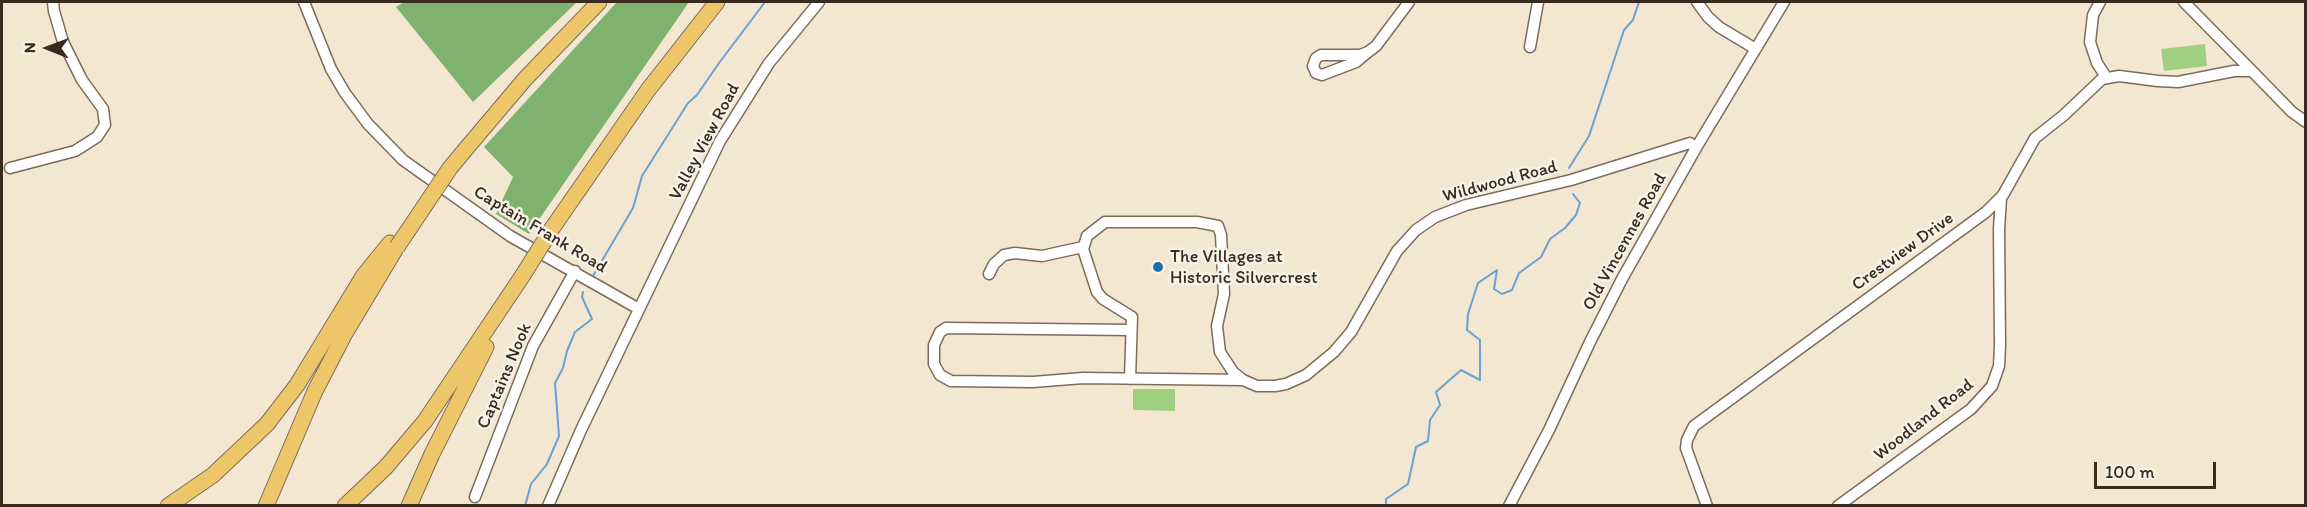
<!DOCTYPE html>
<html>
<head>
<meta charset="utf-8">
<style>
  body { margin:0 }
  #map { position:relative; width:2307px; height:507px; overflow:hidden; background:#f4e7d1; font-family:Itim,sans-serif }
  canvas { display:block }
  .frame { position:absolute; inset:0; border:3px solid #3b2a1e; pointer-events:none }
  .north { position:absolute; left:18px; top:18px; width:60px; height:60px; -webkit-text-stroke:4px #f7f3e8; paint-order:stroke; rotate:271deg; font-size:16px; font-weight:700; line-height:24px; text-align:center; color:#3b2a1e }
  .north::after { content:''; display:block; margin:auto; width:21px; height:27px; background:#3b2a1e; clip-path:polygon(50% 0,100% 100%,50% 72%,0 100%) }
  .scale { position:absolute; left:2094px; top:462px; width:122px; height:27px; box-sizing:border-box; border:3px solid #3b2a1e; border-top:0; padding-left:8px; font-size:18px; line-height:21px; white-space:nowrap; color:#3b2a1e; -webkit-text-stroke:4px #f7f3e8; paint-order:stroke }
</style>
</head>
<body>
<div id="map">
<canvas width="2307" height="507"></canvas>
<div class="frame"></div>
<div class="north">N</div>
<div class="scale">100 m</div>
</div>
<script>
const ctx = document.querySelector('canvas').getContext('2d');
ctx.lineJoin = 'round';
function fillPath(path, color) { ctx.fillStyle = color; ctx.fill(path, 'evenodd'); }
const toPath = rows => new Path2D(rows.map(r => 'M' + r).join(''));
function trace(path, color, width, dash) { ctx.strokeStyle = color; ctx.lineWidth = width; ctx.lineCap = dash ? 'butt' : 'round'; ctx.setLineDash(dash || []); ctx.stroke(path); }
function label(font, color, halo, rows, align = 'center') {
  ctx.font = font + ' Itim,sans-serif'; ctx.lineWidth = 5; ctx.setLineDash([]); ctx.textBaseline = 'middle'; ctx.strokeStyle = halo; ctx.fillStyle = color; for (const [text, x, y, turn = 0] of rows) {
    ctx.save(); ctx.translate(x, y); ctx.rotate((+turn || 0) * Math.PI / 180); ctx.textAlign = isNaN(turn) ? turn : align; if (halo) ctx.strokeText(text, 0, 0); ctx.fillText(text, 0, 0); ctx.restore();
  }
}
const green = toPath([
  [2205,44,2207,66,2164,71,2161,49],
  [1133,389,1175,389,1175,411,1133,410]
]);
const forest = toPath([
  [404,2,577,2,473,102,396,7],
  [617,2,689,2,529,234,496,214,513,177,484,147]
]);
const stream = toPath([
  [1569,168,1589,136,1624,30,1633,20,1639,2],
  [593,276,633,208,642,176,688,103,697,95,719,63,765,2],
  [525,506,531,484,547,464,559,436,555,383,563,368,567,351,575,332,592,319,582,297,583,292],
  [1386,506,1386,499,1408,484,1416,447,1428,441,1430,420,1440,405,1436,392,1461,370,1480,380,1480,340,1467,330,1468,314,1478,283,1497,270,1494,289,1502,294,1512,290,1519,273,1541,257,1550,239,1565,228,1576,215,1580,203,1573,194]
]);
const minor = toPath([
  [304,2,331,69,345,93,368,124,403,160,510,236,639,309],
  [1697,2,1708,17,1719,27,1754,48],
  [2100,2,2093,15,2090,42,2097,63,2106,77],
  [2184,2,2252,71],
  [1530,47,1538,2],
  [1368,52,1360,55,1321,55,1316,58,1313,66,1316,73,1322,75,1356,62,1368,52,1376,46,1409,2],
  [10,168,75,151,97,137,105,125,103,109,82,80,63,42,54,11,53,2],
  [989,274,994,264,1004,255,1015,253,1042,256,1083,247],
  [1131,330,946,328,940,332,934,345,934,364,940,375,951,381,1033,382,1083,378,1243,380],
  [1130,379,1132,317,1103,299,1097,292,1083,249,1087,236,1105,222,1197,222,1218,226,1221,235,1224,294,1217,326,1220,352,1233,372,1243,380,1257,386,1275,386,1286,384,1306,375,1334,352,1351,332,1397,251,1416,230,1435,217,1466,205,1571,180,1690,143,1696,148],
  [475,497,533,346,575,271],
  [548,506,581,430,720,141,769,63,819,2],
  [1509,506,1549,430,1590,342,1622,279,1696,148,1784,2],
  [1707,506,1686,448,1687,440,1694,426,1986,212,2003,195,2035,138,2064,115,2102,79,2119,76,2158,81,2178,82,2234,71,2252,71,2292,112,2306,122],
  [1838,506,1971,409,1992,386,1999,366,2000,346,1999,229,2001,198]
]);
const highway = toPath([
  [465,150,525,79,599,2],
  [553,227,648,90,717,2],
  [168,506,213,475,267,424,297,385,364,275,390,243],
  [266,506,315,391,344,335,395,250],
  [345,506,386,467,425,421,523,275],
  [409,506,432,454,486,347]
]);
const highwayBridge = toPath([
  [397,247,450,168,465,150],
  [523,275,553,227]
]);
const markers = [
  [1158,267,6,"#1f6fb2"]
];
const streetNames = [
  ["Valley View Road",705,142,-62],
  ["Wildwood Road",1500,182,-15],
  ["Captain Frank Road",540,230,31],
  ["Old Vincennes Road",1625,242,-61],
  ["Crestview Drive",1903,252,-36],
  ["Captains Nook",505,376,-67],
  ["Woodland Road",1924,420,-38]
];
const poiNames = [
  ["The Villages at",1170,257],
  ["Historic Silvercrest",1170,278]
];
fillPath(green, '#9ed080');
fillPath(forest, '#7eb26e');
trace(stream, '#66a2d7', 2);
trace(minor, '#7c6c5d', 13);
trace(highway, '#7c6c5d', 17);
trace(minor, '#fff', 10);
trace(highway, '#ecc669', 15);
trace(highwayBridge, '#7c6c5d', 17, []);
trace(highwayBridge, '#ecc669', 15);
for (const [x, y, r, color] of markers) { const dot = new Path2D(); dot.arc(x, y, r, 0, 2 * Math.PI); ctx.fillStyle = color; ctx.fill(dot); trace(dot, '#f7f3e8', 2); }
label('18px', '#3b2a1e', '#f7f3e8', streetNames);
label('18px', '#3b2a1e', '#f7f3e8', poiNames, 'left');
</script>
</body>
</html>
